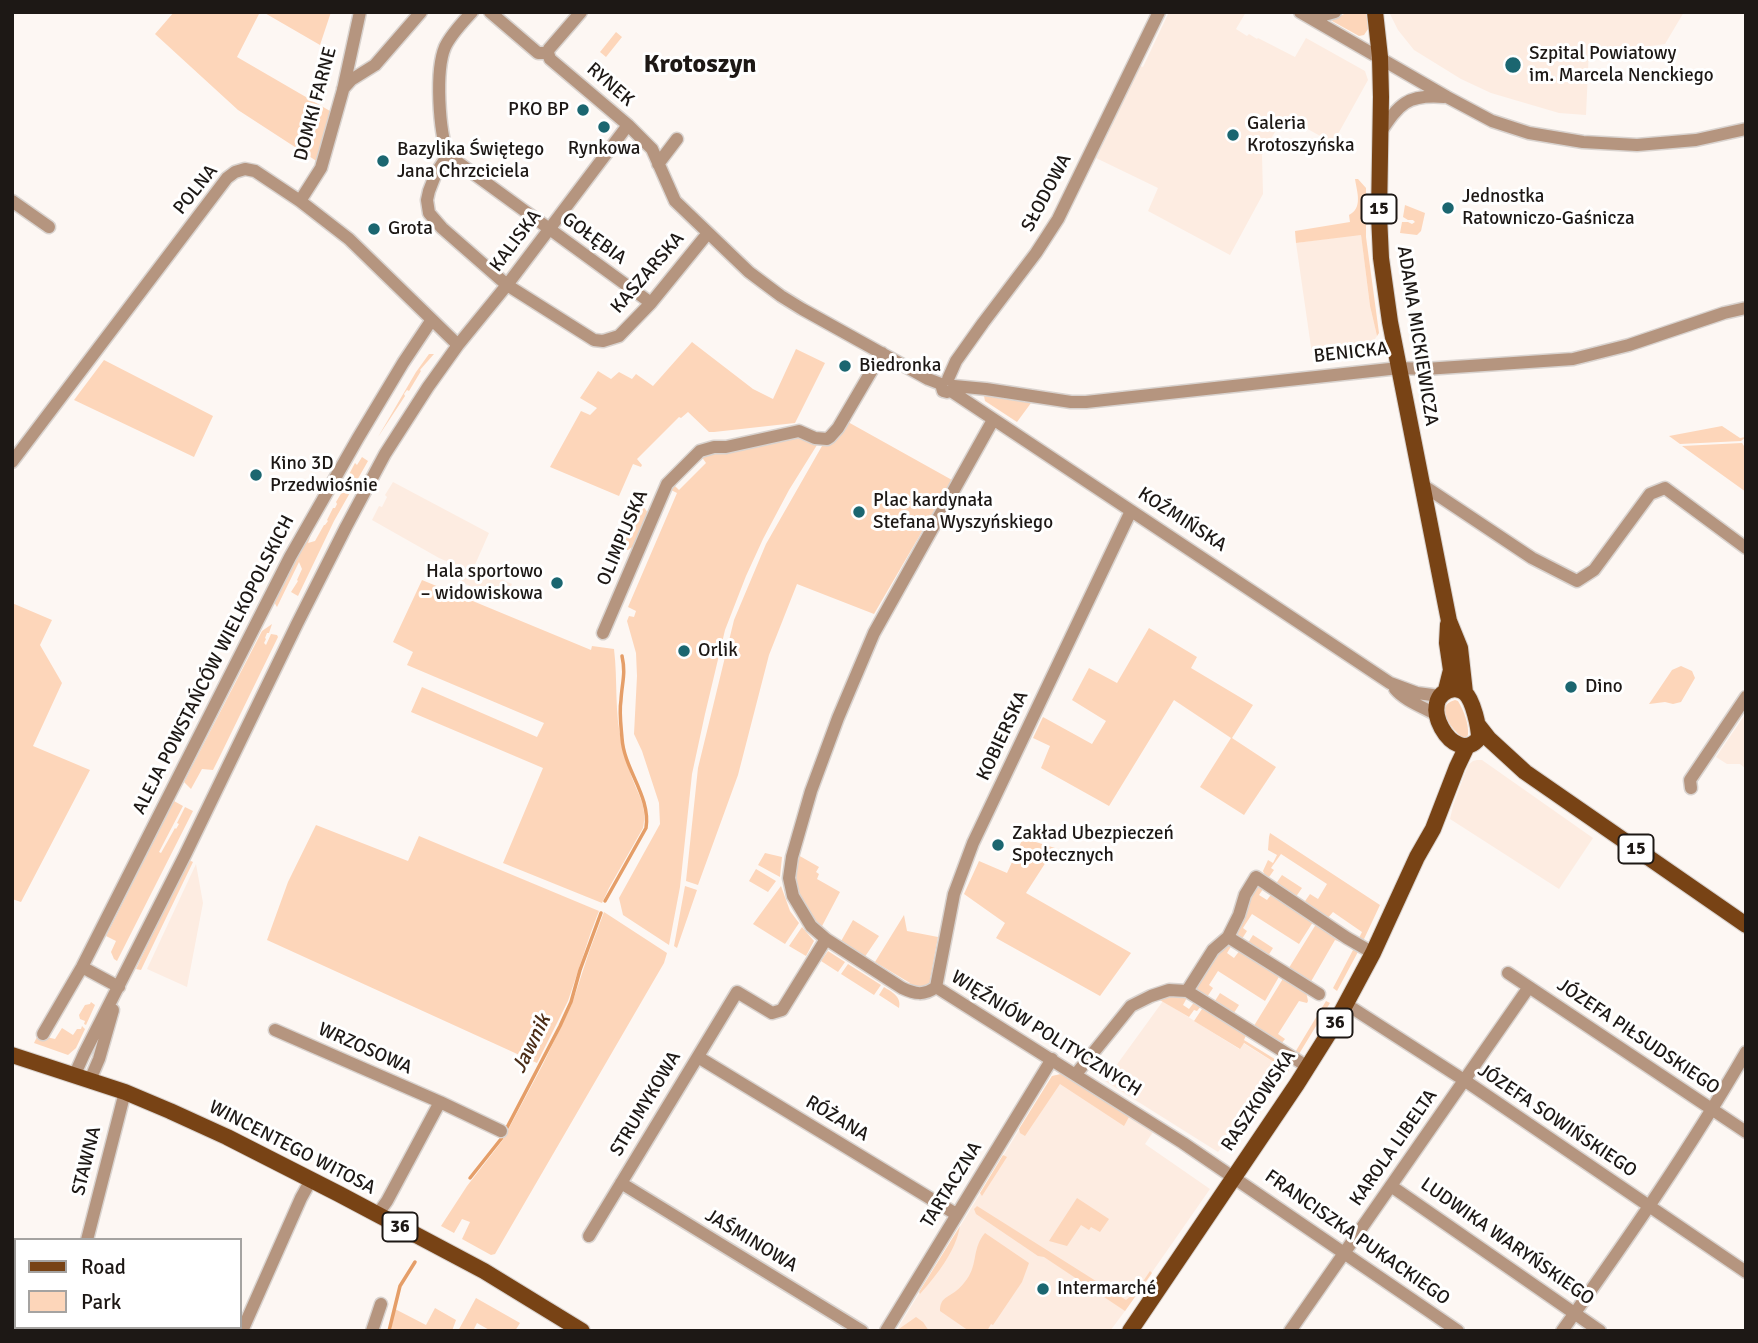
<!DOCTYPE html>
<meta charset="utf-8">
<style>
body{margin:0}
#map{position:relative;width:1758px;height:1343px;overflow:hidden;background:#fdf7f3;font-family:Signika,sans-serif}
canvas{display:block}
.frame{position:absolute;inset:0;border:14px solid #1d1815;pointer-events:none}
.legend{position:absolute;left:14px;top:1238px;width:228px;height:91px;box-sizing:border-box;background:#fff;border:2px solid #a5a3a1;margin:0;padding:9px 12px;list-style:none;font-size:21px;color:#1d1815}
.legend li{display:flex;align-items:center;gap:14px;height:35px}
.legend b{width:35px;border:2px solid #a5a3a1}
</style>
<div id="map">
<canvas width="1758" height="1343"></canvas>
<div class="frame"></div>
<ul class="legend">
<li><b style="height:9px;background:#784315"></b>Road</li>
<li><b style="height:19px;background:#fdd6ba"></b>Park</li>
</ul>
</div>
<script>
const context = document.querySelector('canvas').getContext('2d');
context.lineJoin = 'round';
function paint(path, color) { context.fillStyle = color; context.fill(path, 'evenodd'); }
function trace(path, color, width, dash) { context.strokeStyle = color; context.lineWidth = width; context.lineCap = dash ? 'butt' : 'round'; context.setLineDash(dash || []); context.stroke(path); }
function label(font, color, halo, rows, align = 'center') {
  context.font = font + ' Signika,sans-serif'; context.lineWidth = 6; context.setLineDash([]); context.textBaseline = 'middle'; context.strokeStyle = halo; context.fillStyle = color; for (const [text, x, y, turn = 0] of rows) {
    context.save(); context.translate(x, y); context.rotate((+turn || 0) * Math.PI / 180); context.textAlign = isNaN(turn) ? turn : align; if (halo) context.strokeText(text, 0, 0); context.fillText(text, 0, 0); context.restore();
  }
}
paint(new Path2D(`
 M1169,12H1246L1236,29L1247,36L1249,34L1257,39L1258,38L1295,57L1306,38L1365,71L1368,80L1333,143L1284,116L1262,155L1263,194L1230,255L1148,211L1158,188L1096,158L1140,66L1143,67Z
 M1389,12H1684L1665,44L1651,46L1589,49L1586,115L1559,113L1491,93L1461,79L1414,50L1398,30Z
 M1361,234L1370,306L1377,336L1363,357L1321,362L1312,354L1296,243Z
 M393,482L489,533L474,567L512,584L503,601L461,582L467,570L439,558L372,520L379,506L382,507L387,497L385,495Z
 M1746,713V769L1740,764H1727L1716,757Z
 M1477,760H1482L1593,838L1559,889L1450,819L1453,806L1468,765L1473,761Z
 M196,864L203,903L187,987L147,969Z
 M1163,1001L1239,1049L1243,1043L1288,1071L1245,1134L1235,1128L1232,1134L1241,1140L1236,1146L1227,1140L1218,1152L1105,1081Z
 M1061,1074L1153,1132L1145,1144L1210,1189L1125,1311L1110,1331H896L1052,1076Z`), '#fdece1');
paint(new Path2D(`
 M174,12H260L237,57L330,111L318,162L238,110L155,34Z
 M263,12H331L320,45Z
 M1349,12H1366L1368,29L1364,35L1359,36L1332,21V19Z
 M616,32L622,37L606,57L600,52Z
 M1355,179H1358L1366,188V237L1379,333L1377,336L1370,306L1361,235L1296,243L1295,231L1350,222L1349,215C1363,208 1357,192 1355,179Z
 M1405,205L1425,213L1421,231L1417,235L1400,233L1402,222H1408L1412,224L1415,222L1413,220H1408L1403,217Z
 M692,342L753,389L773,399L796,349L825,363L795,423L714,432H709L688,412L681,418L679,417L637,459L642,465L641,467L633,464L619,496L550,467L581,411L590,415L597,408L580,398L598,371L611,379L619,372L632,379L636,374L653,386Z
 M429,354H434L420,370L421,371L409,391L407,390L404,394L405,396L378,437L416,372Z
 M104,360L213,416L194,457L74,400Z
 M984,396H985L1031,403L1017,422L985,401Z
 M848,422L952,480L874,614L797,584L769,655L738,775L698,885L686,881L698,768L734,620L766,544L822,446L834,441Z
 M1722,426L1740,438L1746,437L1741,441L1680,444L1669,436Z
 M794,437L808,439L817,445L789,490L763,539L746,576L725,630L705,714L692,774L680,887L669,945L623,915L619,898L660,824L659,803L642,751L634,734L637,676L636,653L627,621L629,616L634,617L636,611L628,607L677,493L669,489L673,484L679,490L706,463L701,456L714,452L720,453Z
 M1742,443L1746,449V492L1682,446Z
 M362,457L368,461L334,521L298,596L291,592L298,581L297,580L302,569L299,562L277,607L274,602L276,596L337,484L339,485L312,532L308,543L315,541L324,525H325L328,521L327,520L333,508H335L337,504L336,502L345,487L343,486L355,463L357,465Z
 M638,504L643,506L648,513L634,546L628,550H620Z
 M422,580L591,650L592,646L614,649C618,681 614,713 622,743C624,754 628,765 631,775C638,795 648,806 643,828L609,888L602,903L503,863L543,768L411,712L422,687L537,737L544,723L407,665L413,652L393,642Z
 M12,603L52,620L40,645L62,683L33,746L90,770L21,902L12,899Z
 M272,624L269,633H267L265,638L266,639L264,643L266,645L271,634L277,635L278,637L220,756L213,770L202,769L191,789L184,782L262,631Z
 M1149,628L1197,657L1191,668L1253,705L1232,738L1276,767L1244,815L1200,787L1231,738L1174,700L1109,806L1041,768L1050,746L1033,738L1043,717L1092,744L1106,721L1072,700L1089,668L1117,683Z
 M1681,666L1692,671L1695,678L1681,702L1673,704L1665,702L1649,704L1672,670Z
 M1455,700L1458,701C1464,711 1469,724 1468,735L1464,739C1454,731 1431,707 1455,700Z
 M174,801L183,806L159,852L161,853L175,828L176,829L179,824L177,823L185,807L193,811L117,961L114,959L111,952L116,941L106,936Z
 M316,825L408,861L419,836L599,911L591,932L568,1001L537,1063L267,940L288,882Z
 M1270,833L1380,905L1364,939L1358,940L1362,932L1333,912L1327,919L1303,904L1310,894L1318,899L1327,884L1281,854L1271,868L1274,870L1267,880L1263,871L1268,860L1273,863L1277,855L1268,850L1269,837Z
 M1023,838L1055,848L1026,893L1131,953L1100,996L996,938L1005,923L964,894L979,861L1007,873Z
 M765,853L782,857L780,877L758,865Z
 M798,855L819,867L816,872L819,874L817,879L840,892L821,928C808,915 795,897 795,878C795,870 797,862 798,855Z
 M191,861L193,862L141,970L136,969L187,862Z
 M756,869L776,881L768,892L749,881Z
 M1282,875L1302,888L1295,898L1275,885Z
 M1260,885L1265,886L1259,895L1267,900L1273,892L1315,919L1299,944L1252,914L1243,928L1247,931L1240,942L1237,939L1234,931L1254,887Z
 M685,886L697,890L677,948L674,946Z
 M781,886L790,911L799,923L785,944L753,924Z
 M604,912L667,953L664,963L495,1254L491,1255L462,1239L470,1222L462,1219L454,1233L441,1226L467,1186L502,1141L542,1066L572,1004L589,952Z
 M904,915L907,931L938,937L930,980L932,981C927,991 917,988 908,987L910,983L875,962Z
 M853,920L879,936L864,958L840,943Z
 M1318,921L1340,941V942L1335,940L1309,985L1287,971Z
 M802,927L814,941L806,956L789,946Z
 M1253,935L1273,948L1266,959L1246,946Z
 M1226,944L1232,945L1227,953L1234,958L1240,950L1280,975L1265,1001L1218,971L1209,985L1213,988L1205,1000L1197,992L1196,987L1215,953Z
 M1358,949L1359,950L1337,991L1333,988L1353,950Z
 M828,951L845,962L838,972L821,961Z
 M848,964L881,985L874,995L841,974Z
 M1284,977L1306,991L1308,1001L1307,1003L1299,1001L1278,1034L1285,1039L1281,1044L1252,1029Z
 M884,987C892,992 902,997 899,1008L879,995Z
 M1220,993L1239,1005L1232,1016L1213,1004Z
 M1166,995L1188,996L1183,1005L1189,1009L1195,1001L1202,1005L1197,1011L1194,1010L1189,1017L1158,999Z
 M1326,1001L1330,1003L1299,1054H1294Z
 M91,1002L95,1005L86,1025L84,1024L85,1021L80,1019L79,1015L85,1005L90,1004Z
 M1204,1006L1247,1033L1244,1040L1286,1066L1290,1061L1293,1064L1288,1071L1244,1043L1240,1049L1194,1021Z
 M82,1026L85,1029L76,1048L68,1055L34,1043L38,1035L55,1039L62,1028L73,1035L77,1029H81Z
 M1061,1074L1129,1117L1124,1126L1060,1084L1025,1136L1020,1133L1019,1129L1052,1076Z
 M1003,1155L1007,1157L982,1196L980,1193Z
 M1077,1198L1109,1219L1100,1232L1091,1227L1089,1230L1081,1225L1067,1246L1049,1241Z
 M977,1206L1126,1300L1136,1292L1150,1271L1152,1273L1125,1311L1044,1257L1038,1256L976,1214L974,1209Z
 M960,1226C956,1251 936,1276 920,1294L919,1292Z
 M985,1233L1029,1263L1022,1282L993,1325L991,1324L987,1331H969L940,1311C940,1298 947,1298 956,1291C960,1288 964,1283 967,1279C978,1264 972,1248 985,1233Z
 M476,1298L520,1323L515,1331H491L477,1323L473,1331H458Z
 M435,1308L456,1320L452,1331H391L395,1309L426,1325Z
 M916,1317L923,1322L929,1331H896Z`), '#fdd6ba');
trace(new Path2D(`
 M605,901L646,828C651,796 624,770 622,738C621,726 619,712 621,700C622,682 626,674 622,656
 M470,1178L501,1139L560,1026L571,1002L580,970L601,913
 M389,1331L400,1286L415,1262`), '#e59e68', 3.5);
const minor = new Path2D(`
 M490,12L538,53H548
 M581,12L549,49L548,53L550,59L628,125L652,149L675,201L749,272L781,296L802,309L928,379L941,384
 M1300,12L1447,97L1492,121L1529,133L1583,142L1637,145L1696,140L1746,129
 M1309,17H1317L1335,12
 M343,89L351,80L375,65L421,12
 M1380,133C1399,104 1407,94 1444,97
 M448,155L436,173L429,191L427,200L429,213L442,228L507,285L594,340L603,341L619,336L651,303L708,233
 M448,155L651,303
 M448,155C439,131 435,71 445,47C451,34 462,23 472,12
 M658,164L677,139
 M12,201L49,227
 M300,201L321,168L343,90L360,12
 M948,379L956,361L983,323L1036,253L1058,219L1159,12
 M941,384L943,391L947,392L951,391L1390,683L1417,693L1440,696
 M954,386L986,389L1071,402H1086L1399,368L1425,369L1573,359L1629,345L1724,313L1746,308
 M12,462L227,178L235,172L245,169L255,171L300,201L349,239L458,345
 M1421,484L1532,558L1577,581L1594,570L1650,494L1665,488L1746,548
 M603,633L667,484L700,451L714,447H726L799,431L815,438L827,439L830,437L838,428L882,353
 M1395,689C1405,701 1423,707 1437,715
 M1691,788L1690,780L1746,697
 M1228,937L1319,994
 M82,967L119,987
 M1508,973L1746,1132
 M936,987C924,996 915,994 902,988L826,939L811,926L793,896L789,878L792,857L811,791L838,718L874,633L993,420
 M936,987L1183,1143L1458,1331
 M936,987L954,894L973,843L1131,511
 M1187,991L1308,1067
 M1346,1004L1464,1080L1746,1272
 M275,1030L440,1102L501,1131
 M43,1034L82,967L290,557L358,438L403,363L431,321
 M698,1057L956,1214
 M75,1074L84,1054L185,855L297,624L346,527L385,454L428,387L458,345L507,285L628,125
 M1076,1074L1131,1006L1151,996L1169,990L1187,991L1213,950L1228,937L1239,915L1245,895L1256,877L1347,938L1373,953
 M90,1080L99,1059L113,1010
 M621,1183L862,1331
 M1391,1186L1600,1331
 M377,1215L387,1201L440,1102
 M589,1236L737,992L772,1013L782,1010L826,939
 M87,1240L125,1092
 M64,1331L65,1327
 M242,1331L301,1198L311,1180
 M372,1331L381,1304
 M886,1331L1052,1059
 M1290,1331L1529,987
 M1562,1331C1627,1240 1690,1149 1746,1052`);
const major = new Path2D(`
 M1375,12L1380,57L1381,97L1379,215L1381,258L1390,322L1449,621L1460,648L1465,693
 M1454,689C1459,690 1460,689 1465,693C1473,700 1479,727 1479,738C1455,770 1412,696 1454,689Z
 M1446,690L1451,670L1447,643L1448,624
 M1478,725L1489,739L1525,772L1746,925
 M12,1055L125,1092L170,1111L227,1137L339,1194L484,1271L582,1331
 M1130,1331L1297,1084L1336,1022L1373,953L1417,857L1433,829L1457,767L1467,746`);
trace(minor, '#d9d3cf', 15);
trace(major, '#d9d3cf', 18);
trace(minor, '#b5957f', 12);
trace(major, '#784315', 16);
for (const [x, y, r, color] of [
 [1513,65,9,"#1b6670"],
 [583,110,7,"#1b6670"],
 [604,127,7,"#1b6670"],
 [1233,135,7,"#1b6670"],
 [383,161,7,"#1b6670"],
 [1448,208,7,"#1b6670"],
 [374,229,7,"#1b6670"],
 [845,366,7,"#1b6670"],
 [256,475,7,"#1b6670"],
 [859,512,7,"#1b6670"],
 [557,583,7,"#1b6670"],
 [684,651,7,"#1b6670"],
 [1571,687,7,"#1b6670"],
 [998,845,7,"#1b6670"],
 [1043,1289,7,"#1b6670"]
]) { const dot = new Path2D(); dot.arc(x, y, r, 0, 2 * Math.PI); context.fillStyle = color; context.fill(dot); trace(dot, '#fff', 2.5); }
for (const [x, y, w] of [
 [1379,209,35],
 [1636,849,35],
 [1335,1023,35],
 [400,1227,35]
]) { const box = new Path2D(); box.roundRect(x - w / 2, y - 14.5, w, 29, 5); context.fillStyle = '#fff'; context.fill(box); trace(box, '#1d1815', 2); }
label('bold 18px', '#1d1815', null, [
 ["15",1379,209],
 ["15",1636,849],
 ["36",1335,1023],
 ["36",400,1227]
]);
label('19px', '#1d1815', '#fff', [
 ["Szpital Powiatowy",1529,54],
 ["im. Marcela Nenckiego",1529,76],
 ["PKO BP",569,110,"right"],
 ["Galeria",1247,124],
 ["Krotoszyńska",1247,146],
 ["Rynkowa",604,149,"center"],
 ["Bazylika Świętego",397,150],
 ["Jana Chrzciciela",397,172],
 ["Jednostka",1462,197],
 ["Ratowniczo-Gaśnicza",1462,219],
 ["Grota",388,229],
 ["Biedronka",859,366],
 ["Kino 3D",270,464],
 ["Przedwiośnie",270,486],
 ["Plac kardynała",873,501],
 ["Stefana Wyszyńskiego",873,523],
 ["Hala sportowo",543,572,"right"],
 ["– widowiskowa",543,594,"right"],
 ["Orlik",698,651],
 ["Dino",1585,687],
 ["Zakład Ubezpieczeń",1012,834],
 ["Społecznych",1012,856],
 ["Intermarché",1057,1289]
], 'left');
label('19px', '#1d1815', '#fff', [
 ["RYNEK",610,85,41],
 ["DOMKI FARNE",316,104,-75],
 ["POLNA",196,190,-51],
 ["SŁODOWA",1047,193,-62],
 ["GOŁĘBIA",594,239,36],
 ["KALISKA",516,241,-53],
 ["KASZARSKA",648,273,-49],
 ["ADAMA MICKIEWICZA",1417,336,81],
 ["BENICKA",1351,353,-6],
 ["KOŹMIŃSKA",1182,520,33],
 ["OLIMPIJSKA",623,538,-67],
 ["ALEJA POWSTAŃCÓW WIELKOPOLSKICH",214,665,-63],
 ["KOBIERSKA",1003,736,-65],
 ["WIĘŹNIÓW POLITYCZNYCH",1046,1034,32],
 ["JÓZEFA PIŁSUDSKIEGO",1638,1037,34],
 ["WRZOSOWA",365,1049,24],
 ["RASZKOWSKA",1259,1101,-56],
 ["STRUMYKOWA",646,1104,-59],
 ["RÓŻANA",837,1119,31],
 ["JÓZEFA SOWIŃSKIEGO",1557,1121,34],
 ["WINCENTEGO WITOSA",292,1148,27],
 ["KAROLA LIBELTA",1394,1148,-55],
 ["STAWNA",87,1161,-76],
 ["TARTACZNA",952,1185,-58],
 ["FRANCISZKA PUKACKIEGO",1357,1238,35],
 ["JAŚMINOWA",751,1241,31],
 ["LUDWIKA WARYŃSKIEGO",1507,1242,35]
]);
label('italic 21px', '#4b2d17', '#fff', [
 ["Jawnik",532,1044,-64]
]);
label('bold 26px', '#1d1815', '#fff', [
 ["Krotoszyn",700,65]
]);
</script>
